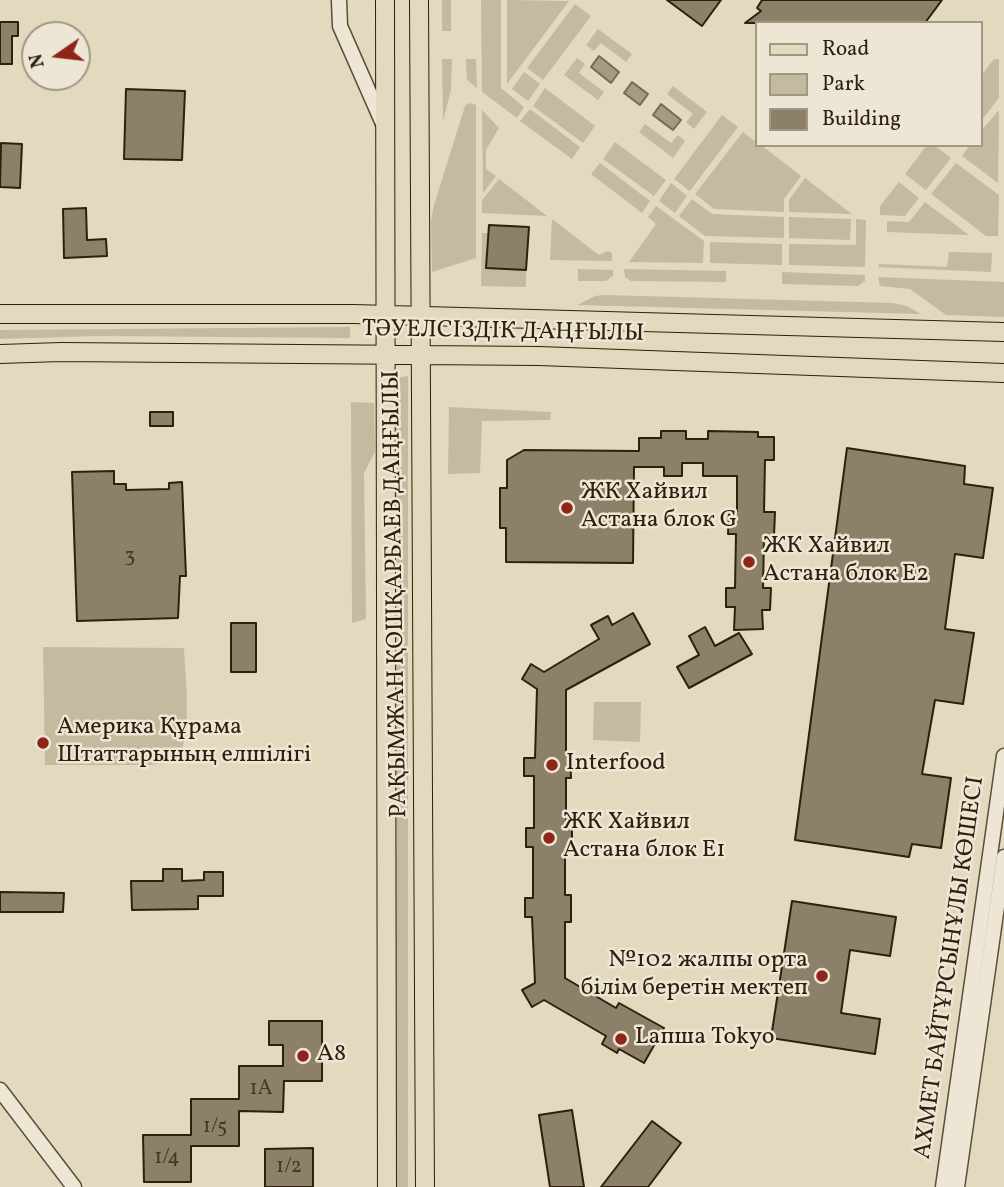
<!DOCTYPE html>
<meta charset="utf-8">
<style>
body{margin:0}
#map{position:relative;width:1004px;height:1187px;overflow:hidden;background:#e3d9be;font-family:Vollkorn,serif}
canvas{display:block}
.legend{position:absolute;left:755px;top:21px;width:228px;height:126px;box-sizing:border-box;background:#ede6d5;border:2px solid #a19785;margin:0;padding:9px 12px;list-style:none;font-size:21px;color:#2e200d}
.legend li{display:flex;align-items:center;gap:14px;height:35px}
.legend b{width:35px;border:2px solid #a19785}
.north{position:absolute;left:21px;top:21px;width:70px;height:70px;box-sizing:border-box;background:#ede6d5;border:2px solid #a19785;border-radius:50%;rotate:256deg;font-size:19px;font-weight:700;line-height:28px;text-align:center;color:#2e200d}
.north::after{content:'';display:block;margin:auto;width:24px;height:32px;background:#8f2418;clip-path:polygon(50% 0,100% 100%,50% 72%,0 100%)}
</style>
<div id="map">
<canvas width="1004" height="1187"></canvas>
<ul class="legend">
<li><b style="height:9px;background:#e3d9be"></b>Road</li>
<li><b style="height:19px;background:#c4baa0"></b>Park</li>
<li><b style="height:19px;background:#8c8069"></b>Building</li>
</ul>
<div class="north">N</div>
</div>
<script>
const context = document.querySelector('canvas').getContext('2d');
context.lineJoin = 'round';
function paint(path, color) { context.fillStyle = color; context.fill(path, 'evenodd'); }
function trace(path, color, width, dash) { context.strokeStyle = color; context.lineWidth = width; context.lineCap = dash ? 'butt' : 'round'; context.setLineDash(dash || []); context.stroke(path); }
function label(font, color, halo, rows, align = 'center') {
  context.font = font + ' Vollkorn,serif'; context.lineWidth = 5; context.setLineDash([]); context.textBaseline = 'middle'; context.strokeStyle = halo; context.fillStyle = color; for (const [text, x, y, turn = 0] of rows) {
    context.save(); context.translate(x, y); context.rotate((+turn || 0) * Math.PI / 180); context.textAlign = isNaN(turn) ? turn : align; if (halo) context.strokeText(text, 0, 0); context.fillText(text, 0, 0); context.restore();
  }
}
paint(new Path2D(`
 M442,0H451V31H442Z
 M481,0H501V88L524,107L517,118L482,92Z
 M507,0L569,1L507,84Z
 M575,4L591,16L543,80L527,68Z
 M598,29L632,54L626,62L601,43L594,51L586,45Z
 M577,58L585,64L579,73L604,92L598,100L564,75Z
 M442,59H452L451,90L443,121Z
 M466,59H476L477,88L467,80Z
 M994,59H999V98L981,121V76Z
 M524,72L540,84L528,101L512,89Z
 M673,86L707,112L694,129L686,122L693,114L667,94Z
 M545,88L595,126L583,143L533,106Z
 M469,103L476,105V258L432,272L431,221L434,205L465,106Z
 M530,109L580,147L572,159L520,121Z
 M482,110L499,128L486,150V169L496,176L483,193Z
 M999,110L998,183L962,156L970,145H981V131Z
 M722,115L738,127L690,191L674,179Z
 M645,124L671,143L678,135L685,141L673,158L639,132Z
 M743,132L757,143V145H761L801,176L784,199V212L714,209L695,194Z
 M615,142L666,180L654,196L603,159Z
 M927,145H934L951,158L926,190L905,174Z
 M600,163L650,201L642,213L591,174Z
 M956,163L999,195L998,236H986L931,194Z
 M805,178L852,214L789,212V200Z
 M499,179L547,216L482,213V200Z
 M899,182L919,198L905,216L880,215V206Z
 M671,183L687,196L675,213L659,201Z
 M692,199L712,214L784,217V238L705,236L679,216Z
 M925,202L969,235L887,232V221L909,222Z
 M656,206L704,241L703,263L629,262L656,224L648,217Z
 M789,217L851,219L850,240L789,238Z
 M552,219L599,255L608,251L612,253V261L550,260Z
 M856,219L866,220L865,267L789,265V244L856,245Z
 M482,233H488L486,267L526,270V287L481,286Z
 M710,242L782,244V265L710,263Z
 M949,252L992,253L991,272L878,267L879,264L947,267Z
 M578,269L613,270V276L606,281H578Z
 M624,269L726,271V282L631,281L625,277Z
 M782,272L865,275V281L858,286L782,284Z
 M878,277L1004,282V317L946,315L910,289L880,286Z
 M605,295L893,303L907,306L921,314L577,305L595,296Z
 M350,327V338L100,336L0,339V330Z
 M408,376V1187H395V404L397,378Z
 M351,402L374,403L375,452L364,473L366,619L352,623Z
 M449,407L551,412L550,420L482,421L480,473L448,474Z
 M43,647L184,648C185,672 192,734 180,753C173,763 161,764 150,765H45Z
 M594,702H641L640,742L593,740Z`), '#c4baa0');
const water = new Path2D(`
 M599,56L619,72L611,83L591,67Z
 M632,82L648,94L640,105L624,93Z
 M661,104L681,120L673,130L653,115Z`);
paint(water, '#a59a82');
trace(water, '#756953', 2);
const building = new Path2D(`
 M667,0H721L702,26Z
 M762,0H942L925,23H745L761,11L757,8Z
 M0,22H18V36H12V64H0Z
 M126,89L185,91L182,160L124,159Z
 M1,143L22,144L20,188L0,187Z
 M86,208L87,240L106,239L107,256L64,258L63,209Z
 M489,225L529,227L526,270L486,268Z
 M150,412H173V426H150Z
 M661,431H686V439H708V431L758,432V437H774V460H765L764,512H775L774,536H764L763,588H771L770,610H762L763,629L734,630L735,607H726V588H735L736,534H728L729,511H737V476H703V463H682V476H664V467H634L633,563L506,562V528H500V488H507V460L524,450L639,451V438H661Z
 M847,448L965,466L964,484L993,488L983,558L955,554L945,629L974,633L963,704L935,700L922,774L951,778L941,848L912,844L909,857L795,840Z
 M114,471V484H126V490L169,489V483L182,482L186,576H180L178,618L77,621L72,472Z
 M633,613L650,644L566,690V752H570L571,778H566V827H572V850H565V895H571V922H565V978L616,1008L619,1003L664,1028L644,1063L619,1049L617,1053L602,1044L606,1036L544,1000L532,1007L522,990L535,983L532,917H525V898H533V847H526V828H534V776H524V758H535L537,689L522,679L531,664L544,672L599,639L591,625L608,616L612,625Z
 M231,623H256V672H231Z
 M705,627L715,646L739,633L752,654L689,688L677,667L699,655L689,636Z
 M163,869H182V881L204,880V872H223V896H198V909L132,910L131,881H163Z
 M0,892L64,893L63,912H0Z
 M792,901L896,917L890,956L850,950L841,1013L880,1019L875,1054L771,1038Z
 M269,1021H322V1081H284L283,1112L239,1111V1146H191V1182H144L143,1135H191V1099H239V1066H283V1045H269Z
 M572,1110L584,1187H550L539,1115Z
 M652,1121L681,1143L648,1187H601Z
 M313,1148V1187H265V1149Z`);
paint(building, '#8c8069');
trace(building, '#2e200d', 2);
const minor = new Path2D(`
 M339,0L340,26L384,126
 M0,1090L74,1187
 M943,1187L1004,756
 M957,1187L1004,857`);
const major = new Path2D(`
 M385,0L387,1187
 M419,0L425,1187
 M0,314H353L1004,332
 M0,354L61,352L539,356L1004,373`);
trace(minor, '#5b4e39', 17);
trace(major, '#2e200d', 20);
trace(minor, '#ede6d5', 14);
trace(major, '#e3d9be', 18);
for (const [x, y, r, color] of [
 [567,508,7,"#8f2418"],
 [749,562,7,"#8f2418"],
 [43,743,7,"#8f2418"],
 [552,765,7,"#8f2418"],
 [549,838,7,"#8f2418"],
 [822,976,7,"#8f2418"],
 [621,1039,7,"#8f2418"],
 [303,1056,7,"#8f2418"]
]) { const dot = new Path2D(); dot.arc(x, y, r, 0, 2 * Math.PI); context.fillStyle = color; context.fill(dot); trace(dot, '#ede6d5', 2.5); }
label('21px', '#463824', null, [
 ["3",130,557],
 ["1А",261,1090],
 ["1/5",215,1128],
 ["1/4",167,1159],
 ["1/2",289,1168]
]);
label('24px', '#2e200d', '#ede6d5', [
 ["ТӘУЕЛСІЗДІК ДАҢҒЫЛЫ",503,333,1],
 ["РАҚЫМЖАН ҚОШҚАРБАЕВ ДАҢҒЫЛЫ",397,594,-91],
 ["АХМЕТ БАЙТҰРСЫНҰЛЫ КӨШЕСІ",951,968,-82]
]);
label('24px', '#2e200d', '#ede6d5', [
 ["ЖК Хайвил",581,494],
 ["Астана блок G",581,522],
 ["ЖК Хайвил",763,548],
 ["Астана блок E2",763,576],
 ["Америка Құрама",57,729],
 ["Штаттарының елшілігі",57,757],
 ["Interfood",566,765],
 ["ЖК Хайвил",563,824],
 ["Астана блок E1",563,852],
 ["№102 жалпы орта",808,962,"right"],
 ["білім беретін мектеп",808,990,"right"],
 ["Lапша Tokyo",635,1039],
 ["А8",317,1056]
], 'left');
</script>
